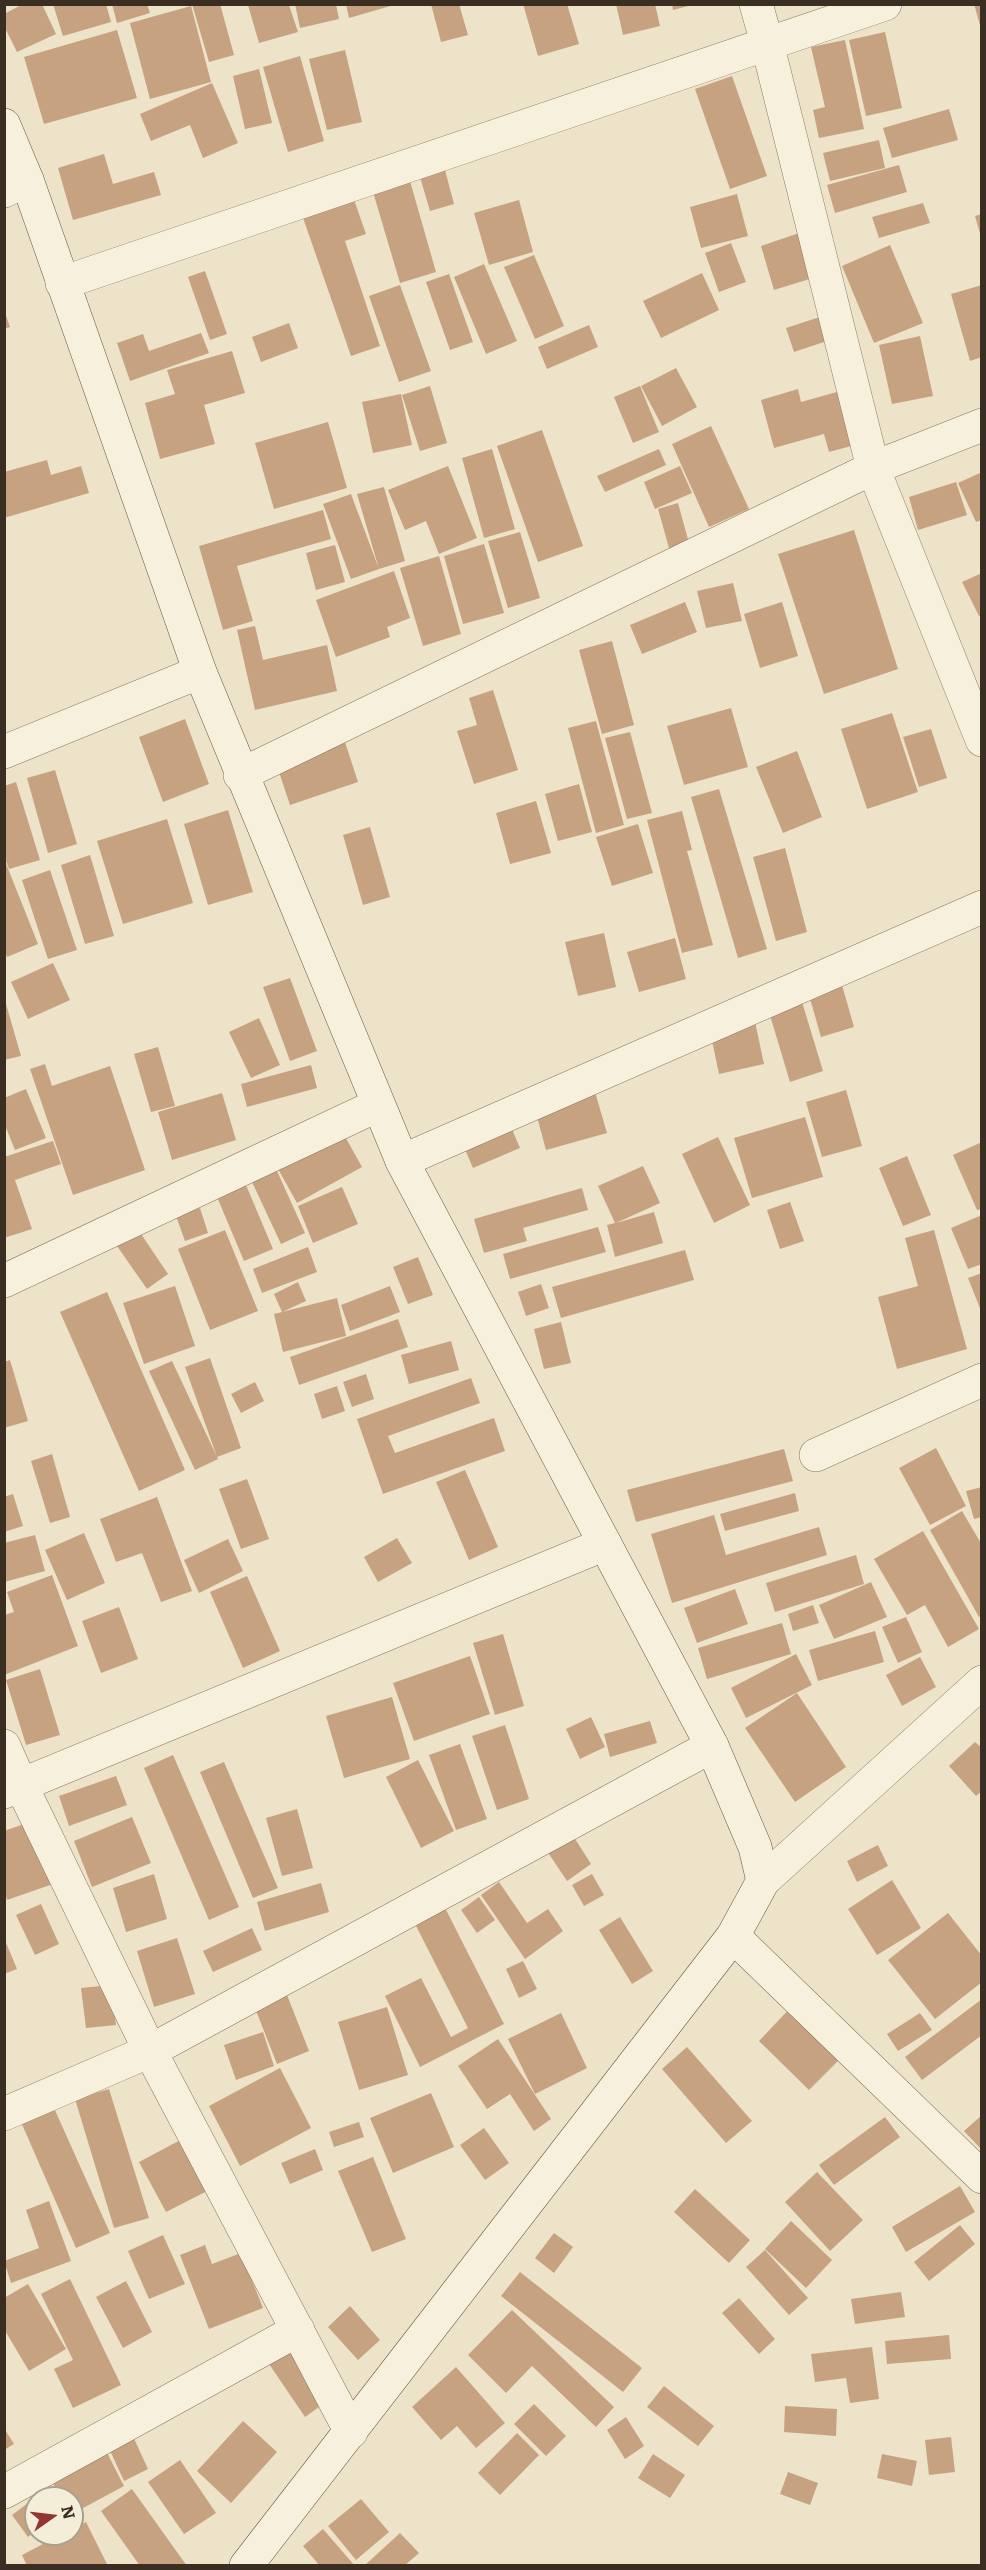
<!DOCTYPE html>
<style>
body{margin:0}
#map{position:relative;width:986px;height:2570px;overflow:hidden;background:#ece3c9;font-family:Literata,serif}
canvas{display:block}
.frame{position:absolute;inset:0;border:6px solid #392e21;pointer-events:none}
.north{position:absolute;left:24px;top:2486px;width:60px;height:60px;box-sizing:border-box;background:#f4edd8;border:2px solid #a9a18f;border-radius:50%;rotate:76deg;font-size:16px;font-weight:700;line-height:24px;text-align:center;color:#392e21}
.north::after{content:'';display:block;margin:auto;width:21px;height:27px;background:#923632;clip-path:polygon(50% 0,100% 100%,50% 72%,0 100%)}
</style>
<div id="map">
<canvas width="986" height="2570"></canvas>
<div class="frame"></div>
<div class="north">N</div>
</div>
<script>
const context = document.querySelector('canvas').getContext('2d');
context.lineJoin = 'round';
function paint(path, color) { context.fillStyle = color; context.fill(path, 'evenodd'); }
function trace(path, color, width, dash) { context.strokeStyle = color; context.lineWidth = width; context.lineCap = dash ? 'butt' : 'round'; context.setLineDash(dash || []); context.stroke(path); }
paint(new Path2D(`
 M23,4H42L56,34L17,52L4,26V14Z
 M53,4H106L111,22L63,36Z
 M112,4H147L150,13L117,23Z
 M192,4H220L234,55L209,62Z
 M295,4H336L339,19L300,28Z
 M346,4H394V5L349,18Z
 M431,4H459L468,35L441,42Z
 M523,4H567L579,44L538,56Z
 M616,4H655L660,26L623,35Z
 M672,4H692V5L673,10Z
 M974,4H982V29H981Z
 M248,5H289L298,32L259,43Z
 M191,6L211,82L150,99L130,23Z
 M117,30L137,98L44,124L24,57Z
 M885,32L902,108L866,116L849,40Z
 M845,40L864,129L819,138L813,110L825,107L811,47Z
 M345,50L362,122L327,130L309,59Z
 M300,56L324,141L288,152L263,67Z
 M259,69L272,123L245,129L233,76Z
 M732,76L767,176L730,189L695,89Z
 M212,83L238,143L203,158L190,125L151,141L140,114Z
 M949,109L958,140L892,158L883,128Z
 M879,140L885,168L830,181L823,153Z
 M104,154L113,184L154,172L161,195L73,220L58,168Z
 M899,165L907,192L835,213L827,185Z
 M445,170L454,204L430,211L420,177Z
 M410,181L436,272L400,283L373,192Z
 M352,194L366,234L345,241L380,346L351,356L301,212Z
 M737,194L748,236L701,248L690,207Z
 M519,200L533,252L489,265L474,213Z
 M923,203L930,223L879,238L872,217Z
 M982,214V236L981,237L975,216Z
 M802,232L816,277L774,290L761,246Z
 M731,243L746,282L719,292L705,253Z
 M890,245L923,323L874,343L842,266Z
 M534,255L564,326L535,339L504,267Z
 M484,264L517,341L486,354L454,277Z
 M205,271L227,334L210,340L188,277Z
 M702,273L719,310L661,338L643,301Z
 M449,274L473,342L450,350L426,282Z
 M400,285L431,371L399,382L369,296Z
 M982,285V357L970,361L951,294Z
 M4,310L10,327L4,329Z
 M826,315L833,339L794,352L786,328Z
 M289,323L298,348L261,362L252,337Z
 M589,325L598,347L547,369L538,347Z
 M201,333L209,353L130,381L117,343L143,334L149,351Z
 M920,336L933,396L892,404L879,345Z
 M232,351L245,393L204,405L215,444L160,459L145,403L175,394L167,370Z
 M676,368L697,407L662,426L641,386Z
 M430,386L447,443L420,451L402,395Z
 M640,386L659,432L633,443L614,397Z
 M851,388L866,442L829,452L824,434L774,448L761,400L798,389L801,402Z
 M401,394L412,445L373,453L362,402Z
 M328,422L347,488L274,509L255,443Z
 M711,426L749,509L709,527L672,444Z
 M542,430L583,546L538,562L497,446Z
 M492,449L515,529L484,538L462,458Z
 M659,449L666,465L605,492L597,476Z
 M47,460L51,475L81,466L89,493L4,518V472Z
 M448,466L477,538L439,554L426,521L405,530L388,490Z
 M680,466L692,493L655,509L644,482Z
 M982,472V520L976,522L958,483Z
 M956,482L967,515L918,530L909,497Z
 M384,487L405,561L379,569L357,494Z
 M351,494L379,569L351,579L323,504Z
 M678,503L689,543L669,548L658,509Z
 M323,510L331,539L237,566L253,621L223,630L199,546Z
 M854,530L898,669L824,694L778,554Z
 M520,532L540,598L508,608L488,541Z
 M484,544L504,613L463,624L444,556Z
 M335,545L345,582L316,590L306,553Z
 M439,556L461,634L423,646L400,568Z
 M394,571L410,618L387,627L390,637L336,657L316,600Z
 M982,573V615L979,616L962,582Z
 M733,583L742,621L706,628L697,591Z
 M685,602L697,632L642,654L630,625Z
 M782,602L798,656L760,668L744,614Z
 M255,626L263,660L327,645L337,691L255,710L237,630Z
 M612,641L634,725L602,734L579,650Z
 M493,690L518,770L474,784L457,731L477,725L469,698Z
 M731,708L748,767L684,785L667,726Z
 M892,713L918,792L867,809L841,729Z
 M185,719L209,784L163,802L139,737Z
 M596,721L624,825L596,833L568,728Z
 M931,729L947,778L919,787L903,737Z
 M630,732L652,813L627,819L605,738Z
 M344,739L358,782L290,805L276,763Z
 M797,751L822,817L783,833L756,767Z
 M55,770L77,844L48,853L27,778Z
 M16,782L40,860L9,869L4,856V786Z
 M579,784L592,832L558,841L545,794Z
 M719,789L767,949L738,958L691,797Z
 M536,801L551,853L510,864L496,813Z
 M228,810L253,892L208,905L184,824Z
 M682,811L692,850L687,851L713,945L682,953L647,820Z
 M167,819L193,903L123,924L97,841Z
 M638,824L653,873L612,886L596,837Z
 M370,827L390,897L363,905L343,835Z
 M785,848L807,932L776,941L753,857Z
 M90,855L114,936L85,944L61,865Z
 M5,861L38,944L7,957L5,951Z
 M50,870L77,950L48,959L22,880Z
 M604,933L616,987L578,996L565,942Z
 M675,938L686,979L639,992L627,952Z
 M53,963L70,1000L28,1019L11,982Z
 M290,978L317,1051L290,1061L263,987Z
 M840,978L854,1027L821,1037L807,988Z
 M799,992L823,1071L790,1082L766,1002Z
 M4,997L21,1056L4,1060Z
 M754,1017L764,1064L719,1074L709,1026Z
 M259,1018L280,1065L251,1078L229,1032Z
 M158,1047L175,1106L151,1112L134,1054Z
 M45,1064L52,1086L110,1066L145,1170L73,1195L30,1069Z
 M311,1065L317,1088L247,1107L241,1084Z
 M593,1085L607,1133L546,1150L533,1102Z
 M26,1089L46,1138L15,1150L4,1123V1098Z
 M846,1090L862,1146L822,1157L806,1102Z
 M222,1093L236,1140L172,1160L158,1112Z
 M505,1113L520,1148L473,1168L458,1133Z
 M805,1117L823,1177L752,1198L734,1138Z
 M342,1131L362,1167L297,1203L277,1167Z
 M718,1137L750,1205L714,1223L682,1154Z
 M53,1141L61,1164L15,1180L32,1229L4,1238V1157Z
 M982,1142V1209L977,1210L953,1155Z
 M907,1156L931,1215L903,1226L879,1168Z
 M643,1166L660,1203L616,1223L654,1212L663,1243L615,1257L607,1225L615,1223L598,1186Z
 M277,1171L305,1233L281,1244L252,1182Z
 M246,1185L273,1249L244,1261L217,1197Z
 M342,1187L358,1224L313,1243L298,1206Z
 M582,1188L588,1210L523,1228L527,1241L484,1253L474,1219Z
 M790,1202L804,1241L780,1249L767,1210Z
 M200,1208L208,1233L185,1241L176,1216Z
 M982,1215V1264L968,1269L951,1228Z
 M598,1227L606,1252L510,1279L503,1254Z
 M225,1230L258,1311L210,1330L178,1249Z
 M934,1230L967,1349L897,1369L878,1297L918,1286L905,1238Z
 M139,1231L168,1274L147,1289L117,1246Z
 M308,1247L317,1272L262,1293L253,1269Z
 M685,1250L694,1280L561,1318L552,1287Z
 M418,1257L433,1295L408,1304L393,1267Z
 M982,1273V1311H981L968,1278Z
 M298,1282L306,1301L282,1312L274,1294Z
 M541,1284L549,1308L526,1316L518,1292Z
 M175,1286L195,1346L144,1364L123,1303Z
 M390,1286L400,1312L350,1331L341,1305Z
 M107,1292L185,1470L139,1491L60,1312Z
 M337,1298L346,1336L283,1352L274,1314Z
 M398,1319L408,1347L299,1385L290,1357Z
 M561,1322L571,1363L544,1369L534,1329Z
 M451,1341L459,1370L409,1384L401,1355Z
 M210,1358L241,1448L217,1457L185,1367Z
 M10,1360L28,1421L4,1428V1362Z
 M172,1361L218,1459L195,1470L149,1371Z
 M366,1374L374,1399L352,1407L343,1382Z
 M471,1378L480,1403L388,1436L395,1453L494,1418L505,1451L383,1494L357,1419Z
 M255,1382L264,1401L241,1413L231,1394Z
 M337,1386L345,1411L322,1419L314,1394Z
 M936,1448L966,1506L930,1525L899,1468Z
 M784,1449L793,1481L636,1522L627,1490Z
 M52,1454L70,1517L50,1523L31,1461Z
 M465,1470L498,1547L469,1560L436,1482Z
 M247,1479L269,1539L241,1549L219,1489Z
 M982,1487V1517L974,1519L966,1491Z
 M795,1493L799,1511L725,1531L720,1514Z
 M13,1494L23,1526L4,1532V1497Z
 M157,1497L192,1591L161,1602L142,1553L116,1562L100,1519Z
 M962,1511L982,1545V1616L979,1617L930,1530Z
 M714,1515L726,1555L819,1527L827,1555L672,1603L651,1534Z
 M923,1531L979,1629L948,1647L925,1605L907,1615L874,1559Z
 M84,1533L105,1583L67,1600L45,1550Z
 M35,1535L45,1571L4,1582V1543Z
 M397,1538L412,1563L378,1582L364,1557Z
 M228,1539L243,1571L199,1593L184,1560Z
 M856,1555L864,1584L775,1612L766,1583Z
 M52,1575L78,1646L4,1675V1615L14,1612L7,1592Z
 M247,1576L280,1651L243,1668L210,1592Z
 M871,1582L887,1617L834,1639L819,1605Z
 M735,1589L748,1624L697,1643L684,1608Z
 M813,1605L819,1623L793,1631L788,1614Z
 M119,1607L138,1659L101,1673L82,1621Z
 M906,1617L922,1652L898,1663L882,1627Z
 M782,1623L791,1654L707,1679L698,1648Z
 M875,1631L884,1662L818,1681L809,1650Z
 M503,1634L524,1706L495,1715L473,1643Z
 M796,1654L812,1685L746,1718L731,1688Z
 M470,1656L490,1714L414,1741L393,1683Z
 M920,1657L936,1687L902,1706L886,1675Z
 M40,1669L60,1735L26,1745L6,1680Z
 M797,1693L846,1767L795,1802L745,1728Z
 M392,1697L410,1759L344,1778L326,1716Z
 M591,1717L605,1747L580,1759L566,1729Z
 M650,1721L657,1743L610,1757L604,1734Z
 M505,1725L529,1799L497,1810L472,1736Z
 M975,1742L982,1748V1791L976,1796L949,1766Z
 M460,1744L487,1819L456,1830L429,1755Z
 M173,1755L239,1907L209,1920L144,1768Z
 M418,1760L454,1831L421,1848L386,1777Z
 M224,1762L278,1888L253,1898L200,1772Z
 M116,1776L127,1805L69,1826L59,1796Z
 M297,1809L313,1868L282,1876L266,1818Z
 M132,1817L151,1863L92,1887L74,1841Z
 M33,1821L53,1884L7,1900L4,1890V1831Z
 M570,1831L591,1864L567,1881L545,1848Z
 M878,1845L888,1866L857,1882L847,1861Z
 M154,1874L167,1919L126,1932L113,1888Z
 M592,1874L604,1895L584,1906L572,1885Z
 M892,1880L921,1928L877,1955L848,1909Z
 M499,1882L527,1923L548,1909L563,1931L525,1959L481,1895Z
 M321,1883L329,1912L265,1931L257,1902Z
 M479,1897L495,1920L477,1933L461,1910Z
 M441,1900L504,2024L420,2067L385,1996L421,1978L451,2037L468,2028L411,1916Z
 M41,1904L59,1944L35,1955L16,1915Z
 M948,1913L982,1956V1982L935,2019L888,1960Z
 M620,1917L653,1971L632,1984L599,1930Z
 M252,1928L262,1950L213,1972L203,1951Z
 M4,1938L17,1969L4,1974Z
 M177,1938L195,1994L154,2007L137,1951Z
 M523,1961L537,1989L519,1998L506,1969Z
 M111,1985L116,2025L86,2028L81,1988Z
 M287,1995L309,2051L277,2064L255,2008Z
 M982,1999V2035L922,2080L905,2057Z
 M793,2005L845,2054L809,2090L759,2041Z
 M387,2007L408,2075L359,2090L338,2022Z
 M561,2013L587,2068L535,2094L508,2039Z
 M920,2013L932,2030L898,2051L887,2034Z
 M263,2032L274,2066L236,2080L224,2045Z
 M498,2039L551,2119L534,2131L510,2094L487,2109L458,2066Z
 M687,2047L752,2121L726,2143L662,2069Z
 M280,2068L311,2128L240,2166L209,2106Z
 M109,2089L149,2218L114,2228L75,2099Z
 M431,2093L454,2147L393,2173L370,2118Z
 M54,2108L110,2233L76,2248L21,2122Z
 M982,2115V2150L964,2131Z
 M885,2117L900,2137L834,2185L819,2165Z
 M359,2122L364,2137L334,2147L329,2132Z
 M484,2128L509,2163L485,2180L460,2145Z
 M186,2137L213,2188L166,2212L139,2162Z
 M315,2149L323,2170L290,2184L281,2163Z
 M373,2157L406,2239L372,2252L338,2171Z
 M817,2172L863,2220L830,2251L785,2202Z
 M960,2186L975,2212L906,2252L892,2227Z
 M695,2189L750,2240L729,2263L674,2212Z
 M49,2201L71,2261L11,2283L4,2261L39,2248L26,2210Z
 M791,2221L832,2260L806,2288L765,2249Z
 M960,2225L975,2244L929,2281L914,2262Z
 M554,2233L573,2247L554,2273L535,2258Z
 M163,2235L185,2284L149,2299L128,2251Z
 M205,2245L212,2264L241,2253L263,2308L209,2329L180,2255Z
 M765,2250L808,2298L789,2315L746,2267Z
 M520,2272L642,2368L623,2392L501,2296Z
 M70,2279L121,2385L73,2408L54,2369L73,2360L41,2294Z
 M126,2281L152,2332L123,2348L96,2297Z
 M28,2284L66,2349L29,2371L4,2329V2298Z
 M901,2292L905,2317L855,2324L851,2299Z
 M739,2298L775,2339L759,2354L722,2313Z
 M350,2306L380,2340L358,2360L328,2327Z
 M512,2310L614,2407L596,2427L532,2366L506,2393L468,2355Z
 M949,2335L951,2359L887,2364L885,2341Z
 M296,2341L333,2397L305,2417L267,2361Z
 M872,2347L879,2399L850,2403L846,2378L815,2382L811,2354Z
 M456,2367L505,2423L476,2448L457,2426L441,2440L412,2407Z
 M664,2386L714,2426L698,2446L647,2407Z
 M534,2404L566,2436L546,2456L514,2424Z
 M785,2406L837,2409L836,2436L784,2432Z
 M626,2417L644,2446L625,2459L607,2430Z
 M243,2421L277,2452L231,2503L197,2471Z
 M4,2428L14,2444L4,2450Z
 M131,2432L148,2469L124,2481L107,2444Z
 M517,2433L539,2455L500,2495L478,2473Z
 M951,2437L955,2472L929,2475L925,2440Z
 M103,2445L124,2486L72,2514V2498H61L49,2476Z
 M653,2454L685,2475L670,2498L638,2478Z
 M882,2454L917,2461L912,2486L877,2478Z
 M180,2460L216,2513L184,2534L148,2482Z
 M788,2472L818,2483L810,2505L780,2494Z
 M132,2489L187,2566H140L101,2511Z
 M40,2494L42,2498H36V2531L28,2537L12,2515Z
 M361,2499L389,2532L356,2560L328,2526Z
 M86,2522L108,2566H27L22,2555L62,2534H72V2529Z
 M323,2529L355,2566H320L303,2546Z
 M400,2533L419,2553L404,2566H364Z`), '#c7a281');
const street = new Path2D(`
 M756,4L767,43L873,468L982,740
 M4,191L27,180
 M62,283L885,4
 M4,752L200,672
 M240,775L873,468L982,425
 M402,1161L982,907
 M4,1281L378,1105
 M816,1455L982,1380
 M4,1746L21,1785L150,2051L351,2432
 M4,1792L605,1544
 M763,1881L982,1682
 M733,1936L982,2177
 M4,2114L150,2051L712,1746
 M4,2492L298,2330`);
const secondary = new Path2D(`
 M4,125L27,180L200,672L402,1161L712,1746L755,1847L763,1881L733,1936L246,2566`);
trace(street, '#87765f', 34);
trace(secondary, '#695742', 34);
trace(street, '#f7f0dc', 33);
trace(secondary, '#f7f0dc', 33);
</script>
